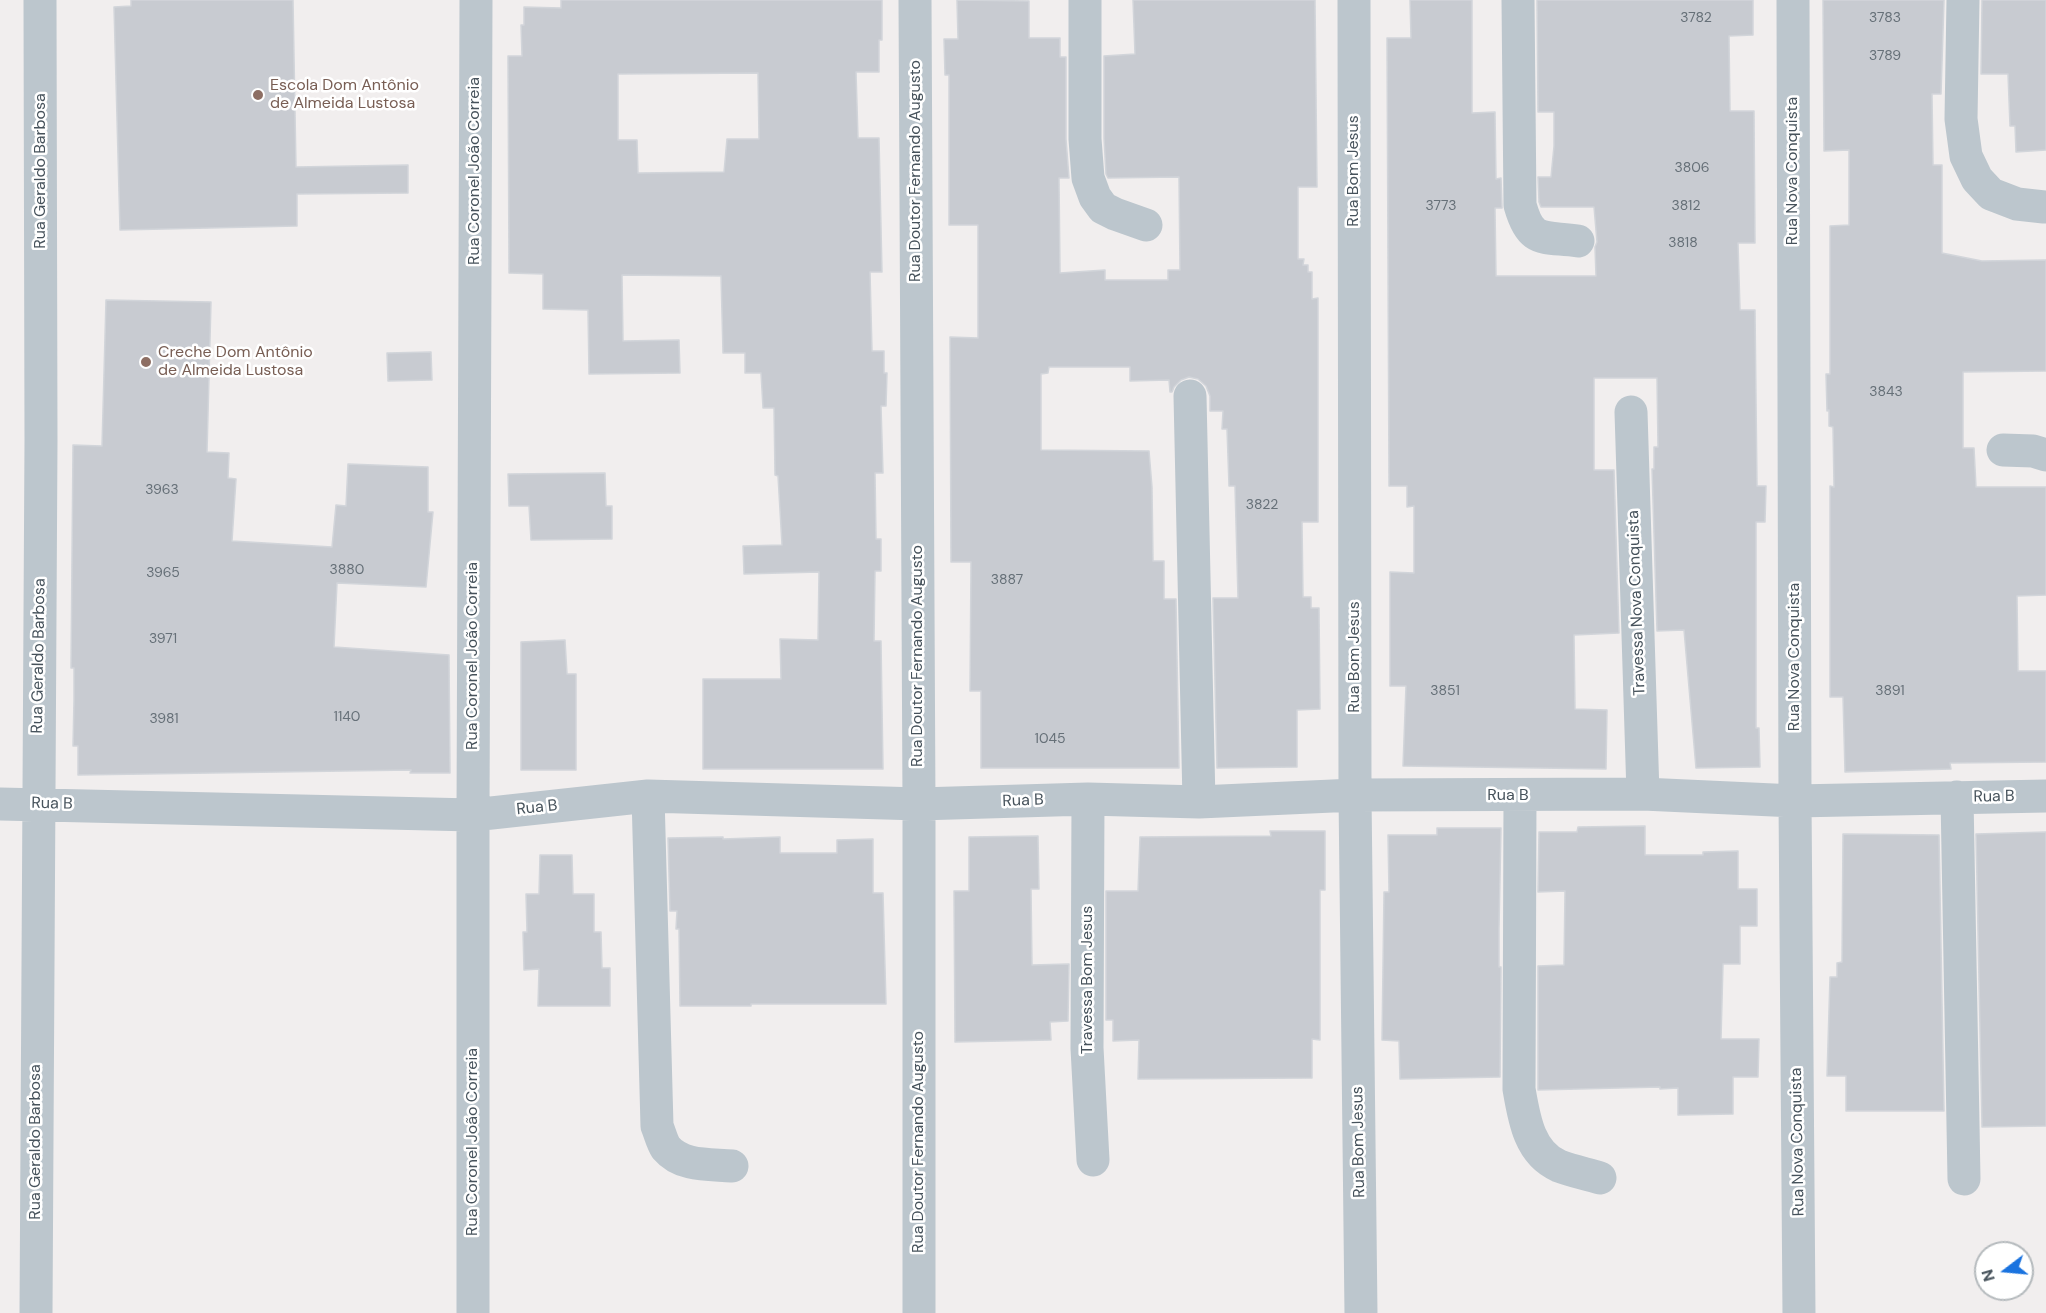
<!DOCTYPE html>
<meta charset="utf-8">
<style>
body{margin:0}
#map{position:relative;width:2046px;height:1313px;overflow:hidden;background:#f1eeee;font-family:"DM Sans",sans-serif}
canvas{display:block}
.north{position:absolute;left:1974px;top:1241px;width:60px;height:60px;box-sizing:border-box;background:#fff;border:2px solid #b5babd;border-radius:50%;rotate:254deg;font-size:16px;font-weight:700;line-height:24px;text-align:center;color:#46525b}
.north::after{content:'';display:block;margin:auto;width:21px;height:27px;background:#1a73df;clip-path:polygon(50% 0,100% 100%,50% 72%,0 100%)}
</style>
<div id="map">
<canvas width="2046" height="1313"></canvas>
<div class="north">N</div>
</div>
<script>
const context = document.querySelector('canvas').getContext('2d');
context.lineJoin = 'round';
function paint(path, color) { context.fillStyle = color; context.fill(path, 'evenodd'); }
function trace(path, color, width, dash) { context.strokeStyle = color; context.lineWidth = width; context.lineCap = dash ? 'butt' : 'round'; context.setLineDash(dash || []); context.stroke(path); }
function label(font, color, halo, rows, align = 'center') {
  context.font = font + ' "DM Sans",sans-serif'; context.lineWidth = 5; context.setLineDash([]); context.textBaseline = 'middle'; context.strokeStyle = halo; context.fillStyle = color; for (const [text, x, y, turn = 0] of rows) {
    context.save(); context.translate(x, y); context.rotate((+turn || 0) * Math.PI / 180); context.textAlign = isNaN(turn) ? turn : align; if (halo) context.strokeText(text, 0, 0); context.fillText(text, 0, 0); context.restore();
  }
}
const building = new Path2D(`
 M131,0H293L296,167L408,165V193L297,194V226L120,230L114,7L131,6Z
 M561,0H882V40H879V72H856L858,138H879L882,272H870L872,351H884V373H887L886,406H881L883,473H875L876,539H881V571H875L874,641H881L883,769H703V679H781L780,639L818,640L819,572L744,574L743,546L782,545L778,476L775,475L774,408H763L761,373H745V353H723L721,276L622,275L623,341L679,340L680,373L589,374L588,310L543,309V274L509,273L508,56H522L521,25H524V7L561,8ZM758,73L759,139H727L724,172L638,173L637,140H618V74Z
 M957,0L1029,1V38H1060V57H1066V139L1069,178H1059L1060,273L1105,270V280H1168V270H1180L1179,177L1108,178L1106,174L1104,138V56L1135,54L1133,0H1315L1317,187H1298V259H1304L1303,265H1308V272H1312V299L1318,298V522H1302L1303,597H1311V608H1319L1320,709L1297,710V767L1217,768L1213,598H1238L1235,486H1229L1227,429H1222L1223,411H1210V396L1206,386L1198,379L1189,377L1181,380L1174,387L1172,392H1170L1169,380L1130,381V367H1049L1048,373L1041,374V450L1149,451L1152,487L1153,561H1164V599H1176L1179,768H981V691H970L971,562H951L950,337L978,338V225H949V75H945L944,39H958Z
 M1410,0H1472V113L1495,112L1496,179L1501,178L1502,208H1495L1496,276H1596L1595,247L1597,242L1594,207H1541L1539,202L1538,177H1551L1554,146V112H1538L1537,0H1753V35L1729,36L1730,111H1754L1755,243H1738L1740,310H1755L1757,486H1766L1765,522H1756V728H1759L1760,767L1696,768L1684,630L1657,631L1652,469H1654V447H1658L1657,378H1594V470H1614L1619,633L1574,635L1575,709L1607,710L1606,769L1403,766L1406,686H1390V572L1414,573V506L1407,507V486H1389L1387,38H1411Z
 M1823,0H1944L1941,94H1932L1933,165H1942V253L1982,261L2046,260V371L1963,372V448H1974L1976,487H2046V595L2017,596L2018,671H2046V762L1950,763L1951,769L1845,772L1843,697H1830V486L1834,487L1833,427L1829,426V410L1827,411L1826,374H1830V226L1849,225V150L1824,151Z
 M1982,0H2046V150L2016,152L2015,126H2010L2008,74H1981Z
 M106,300L211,302L207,452L229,453L228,478L236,479L232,541L332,547L336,505L346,506L348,464L428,467V512H433L426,587L337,583L334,647L449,655L450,773H410L411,770L78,775V746H73L74,700V668H71L73,445L102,446Z
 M431,352L432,380L388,381L387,353Z
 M605,473L606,506H612V539L531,540L529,506H509L508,474Z
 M565,640L567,674H576V770H521V642Z
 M1645,826V855H1703V852L1738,851V889H1757V926H1740V964H1723L1721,1039H1759L1758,1077H1733V1114L1678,1115V1088L1660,1089V1087L1538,1090V966L1564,965L1565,891L1538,892L1539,832H1577L1578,827Z
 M1437,828H1501L1499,928V967H1501L1500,1077L1400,1079L1399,1041L1382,1040L1384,892H1389L1388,835H1437Z
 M1270,831H1325V890H1320V1040L1312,1039V1078L1138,1079L1139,1040L1113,1041V1020H1106V891H1138L1140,837L1271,836Z
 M2046,832V1126L1982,1127L1976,834Z
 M1843,834L1939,835L1944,1111H1846V1076H1827L1830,977H1837V963L1842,962Z
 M1038,836L1039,889H1031L1032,965L1069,964L1068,1021L1050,1022L1051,1040L955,1042L954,891H969V837Z
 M723,837V839L780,837V853H837V840L873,839V893H883L886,1004H751V1006H680L679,929H676L677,911H670L668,838Z
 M540,855H572L573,894H594V932H601L602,968H610V1006H538L539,969L524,970L523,932H527L526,894H539Z`);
paint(building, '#c8cbd1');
trace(building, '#d2d5da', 1.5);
trace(new Path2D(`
 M915,0L919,804V1313
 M1085,0V139L1088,178L1095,197L1103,208L1115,214L1146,225
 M1354,0L1355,795L1361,1313
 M1518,0L1520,205C1531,244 1542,236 1578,241
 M1793,0L1795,801L1799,1313
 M1963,0L1961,119L1966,156L1977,179L1991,194L2017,204L2044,207
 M1190,396L1199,802
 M1631,412L1643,794
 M2003,450L2033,451L2046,455
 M648,796L657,1126C660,1133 662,1142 666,1148C682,1167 710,1164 732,1166
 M1520,796L1519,1089C1524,1118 1529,1153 1559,1166C1572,1171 1587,1174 1600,1178
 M1957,797L1964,1179
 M1088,799L1087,1048L1093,1160
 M0,804L473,815L648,796L919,804L1088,799L1199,802L1355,795L1643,794L1795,801L2046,796
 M36,1313L41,440L40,0
 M473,1313V815L476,0`), '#bcc6cd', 33);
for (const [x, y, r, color] of [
 [258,95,6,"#8d6e63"],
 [146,362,6,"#8d6e63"]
]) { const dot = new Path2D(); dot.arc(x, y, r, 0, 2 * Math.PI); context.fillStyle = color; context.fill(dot); trace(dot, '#fff', 2); }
label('14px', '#667078', null, [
 ["3782",1696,18],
 ["3783",1885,18],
 ["3789",1885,56],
 ["3806",1692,168],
 ["3773",1441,206],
 ["3812",1686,206],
 ["3818",1683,243],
 ["3843",1886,392],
 ["3963",162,490],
 ["3822",1262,505],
 ["3880",347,570],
 ["3965",163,573],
 ["3887",1007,580],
 ["3971",163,639],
 ["3851",1445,691],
 ["3891",1890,691],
 ["1140",347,717],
 ["3981",164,719],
 ["1045",1050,739]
]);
label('16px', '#785e54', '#fff', [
 ["Escola Dom Antônio",270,86],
 ["de Almeida Lustosa",270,104],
 ["Creche Dom Antônio",158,353],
 ["de Almeida Lustosa",158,371]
], 'left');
label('16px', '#46525b', '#fff', [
 ["Rua Geraldo Barbosa",41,171,-90],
 ["Rua Coronel João Correia",475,171,-90],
 ["Rua Doutor Fernando Augusto",916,171,-90],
 ["Rua Bom Jesus",1354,171,-90],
 ["Rua Nova Conquista",1793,171,-90],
 ["Travessa Nova Conquista",1637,603,-92],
 ["Rua Geraldo Barbosa",39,656,-89],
 ["Rua Coronel João Correia",473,656,-90],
 ["Rua Doutor Fernando Augusto",918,656,-90],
 ["Rua Bom Jesus",1355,657,-90],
 ["Rua Nova Conquista",1795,657,-90],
 ["Rua B",1508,796],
 ["Rua B",1994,797,-1],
 ["Rua B",1023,801,-2],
 ["Rua B",52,804,1],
 ["Rua B",537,808,-6],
 ["Travessa Bom Jesus",1088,980,-90],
 ["Rua Geraldo Barbosa",36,1142,-90],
 ["Rua Coronel João Correia",473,1142,-90],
 ["Rua Doutor Fernando Augusto",919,1142,-90],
 ["Rua Bom Jesus",1359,1142,-91],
 ["Rua Nova Conquista",1798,1142,-91]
]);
</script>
